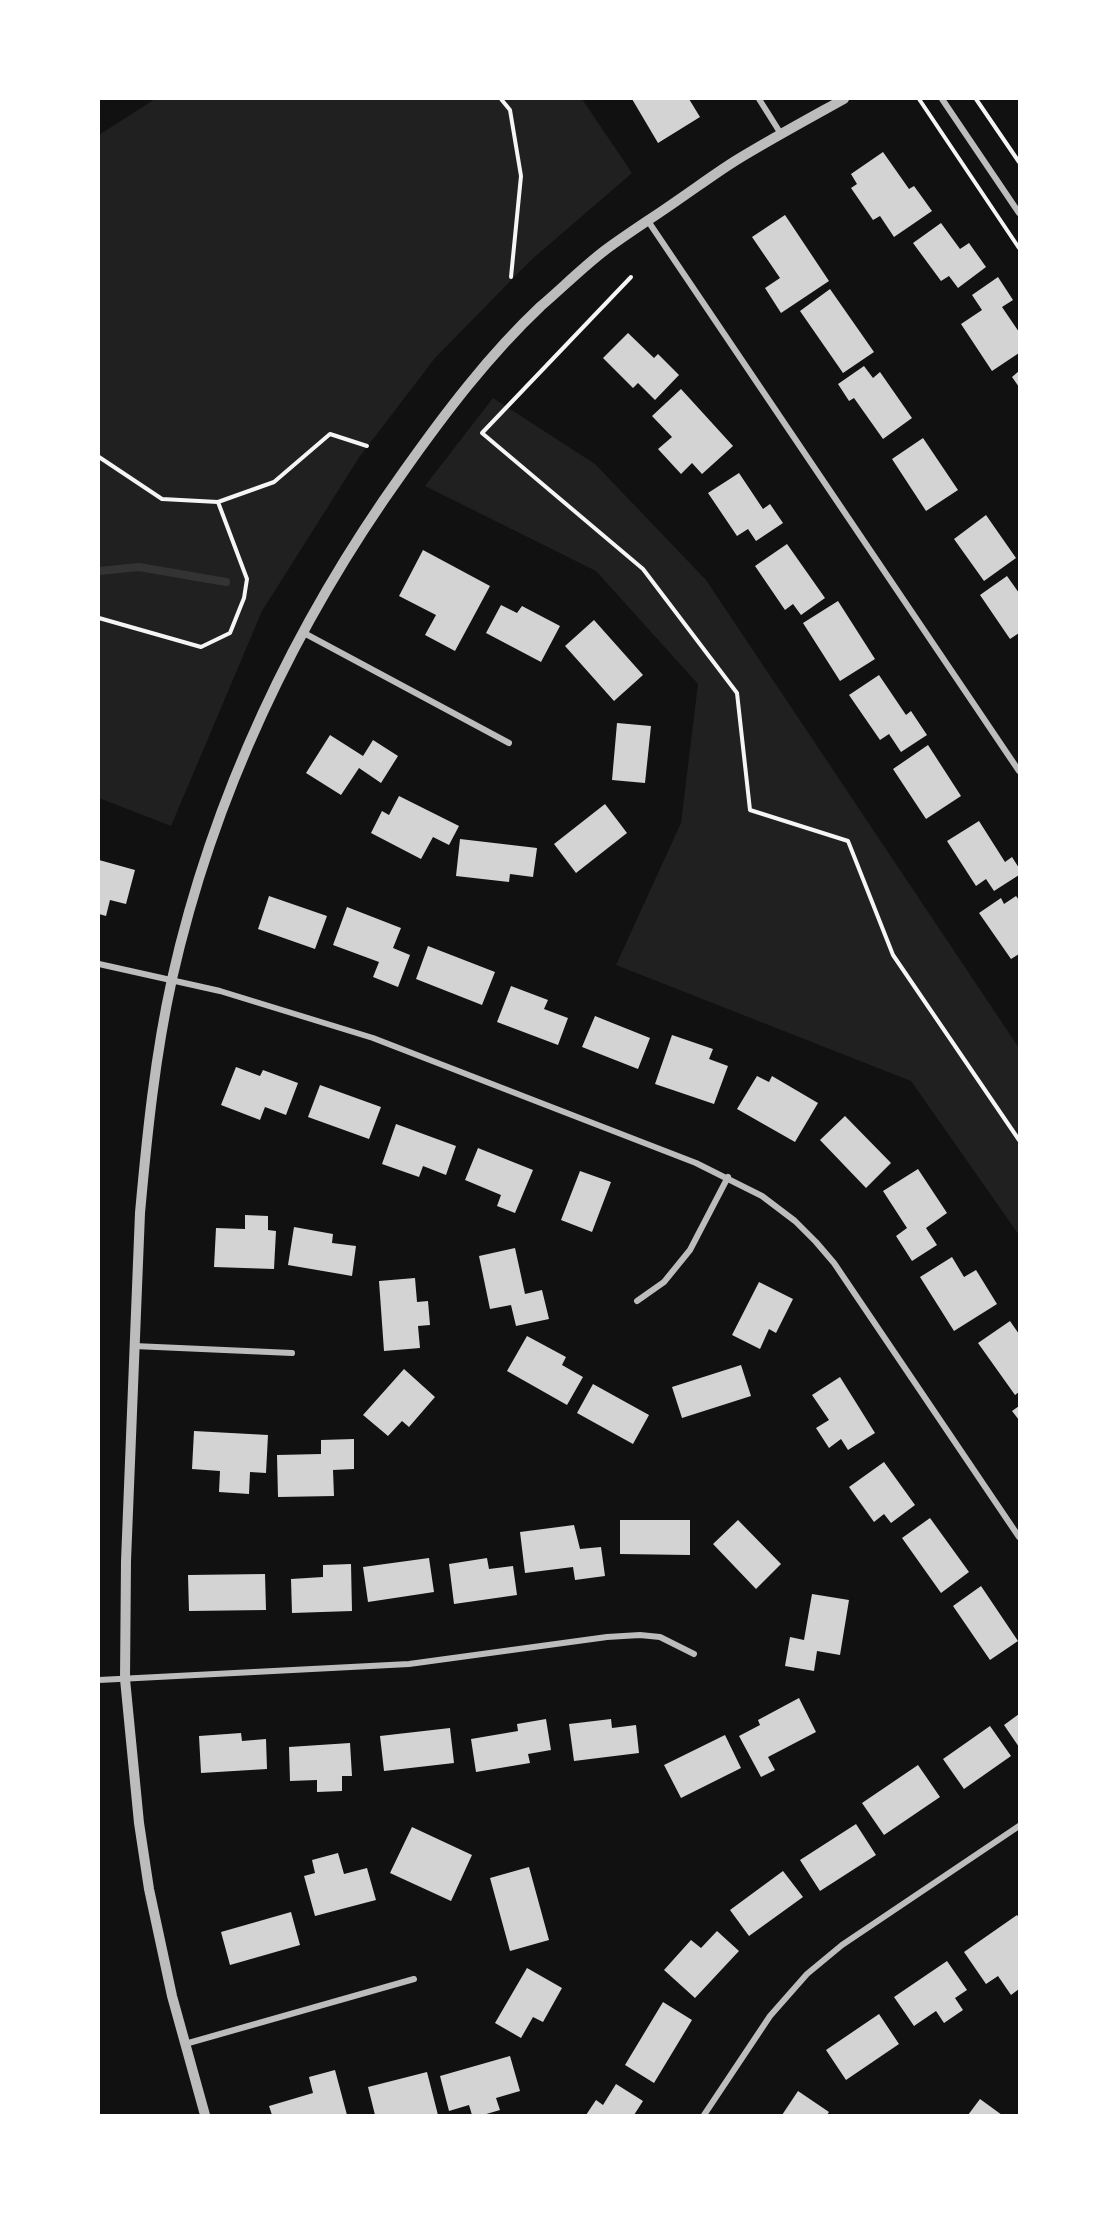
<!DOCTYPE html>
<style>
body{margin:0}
#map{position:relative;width:1118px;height:2214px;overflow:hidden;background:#111;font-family:"Open Sans",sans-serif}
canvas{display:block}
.frame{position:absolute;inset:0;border:100px solid #fff;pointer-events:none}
</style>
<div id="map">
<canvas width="1118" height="2214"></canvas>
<div class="frame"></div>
</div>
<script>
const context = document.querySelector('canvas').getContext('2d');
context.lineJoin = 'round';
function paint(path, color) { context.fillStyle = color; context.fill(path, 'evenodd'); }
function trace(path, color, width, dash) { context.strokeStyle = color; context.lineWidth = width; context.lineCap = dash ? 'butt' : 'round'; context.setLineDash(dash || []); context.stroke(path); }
paint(new Path2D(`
 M155,99H582L632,173L530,261L435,358L360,456L262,611L171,826L99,798V135Z
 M493,398L595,464L706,580L1019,1048V1235L911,1081L616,965L681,823L698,684L596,571L425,486Z`), '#202020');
trace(new Path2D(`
 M99,571L139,567L226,582`), '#333', 8);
paint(new Path2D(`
 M632,99H689L700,117L658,143Z
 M883,152L909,189L914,186L932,211L894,237L880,216L873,220L851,188L857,184L851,174Z
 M785,215L829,281L781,313L765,288L780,278L752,237Z
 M941,223L960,249L969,243L986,267L958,288L949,276L941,281L913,243Z
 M998,277L1013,300L1002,307L1019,332V353L992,371L961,324L982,310L972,295Z
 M830,289L874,352L843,373L800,311Z
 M628,333L654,358L658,354L679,375L655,400L638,383L633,388L603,358Z
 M864,366L873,378L880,372L912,418L883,439L854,398L849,401L838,384Z
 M1019,371V387L1012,377Z
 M681,389L733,446L702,474L692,463L681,474L658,449L672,437L652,416Z
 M923,438L958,490L926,511L892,459Z
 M739,473L763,509L770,504L783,523L756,541L748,529L737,536L708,493Z
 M986,515L1016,558L984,581L954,539Z
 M787,544L825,598L801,615L793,604L785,610L755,566Z
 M423,550L490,586L455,651L425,635L436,615L399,596Z
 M1007,576L1019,593V633L1010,639L980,595Z
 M838,601L875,659L840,681L803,623Z
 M501,605L517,613L522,606L560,626L541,662L486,633Z
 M594,620L643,675L614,701L565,646Z
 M879,675L906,715L911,711L927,735L901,752L889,734L880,740L849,695Z
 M617,723L651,726L645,783L612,780Z
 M330,735L363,756L373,740L398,756L381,783L359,768L341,795L306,773Z
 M928,745L961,796L926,819L893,769Z
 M399,796L459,826L449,845L433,837L421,859L371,833L382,811L389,815Z
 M605,804L627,833L576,873L554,844Z
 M979,821L1005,862L1012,857L1019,868V875L994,891L986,879L976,886L947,841Z
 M460,839L537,848L533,877L510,874L509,882L456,876Z
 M99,860L135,870L126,904L110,900L106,916L99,914Z
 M269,896L327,916L315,949L258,929Z
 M1016,896L1019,900V954L1011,959L979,913L1001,898L1004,904Z
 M347,907L401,928L393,948L410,955L398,987L373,977L379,962L333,945Z
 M428,946L495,972L482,1005L416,979Z
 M511,986L548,1000L544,1009L568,1018L558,1045L497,1022Z
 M595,1016L650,1038L638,1069L582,1047Z
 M672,1035L713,1049L709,1059L728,1066L714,1104L655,1084Z
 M236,1067L260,1076L263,1070L298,1083L286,1115L265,1107L260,1120L221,1105Z
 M757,1076L769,1082L772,1076L818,1103L795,1142L737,1109Z
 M320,1085L381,1107L369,1139L308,1117Z
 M845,1116L891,1163L866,1188L820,1140Z
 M396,1124L456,1146L446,1175L423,1166L419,1177L382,1164Z
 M478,1148L533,1170L515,1213L497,1206L501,1195L465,1180Z
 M918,1169L947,1213L926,1228L937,1245L912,1261L896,1236L907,1228L883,1191Z
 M580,1171L611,1182L592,1232L561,1220Z
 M245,1215L268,1216V1230L276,1231L274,1269L214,1267L216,1228L245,1229Z
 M294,1227L333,1234L332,1243L356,1246L352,1276L288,1265Z
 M515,1248L525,1294L542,1290L549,1319L516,1326L511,1305L490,1309L479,1256Z
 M952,1257L964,1277L976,1270L997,1304L954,1331L920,1277Z
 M415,1278L417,1302L428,1301L430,1325L418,1326L420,1348L384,1351L379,1281Z
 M759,1282L793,1299L776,1333L769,1329L760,1349L732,1335Z
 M1010,1321L1019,1334V1392L1015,1395L978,1343Z
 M527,1336L566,1357L562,1365L583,1377L567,1405L507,1371Z
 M741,1365L751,1396L682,1418L672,1387Z
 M404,1369L435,1397L409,1427L402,1421L388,1436L363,1415Z
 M840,1377L875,1433L848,1450L841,1439L829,1448L816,1428L829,1420L812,1395Z
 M593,1384L649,1415L633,1444L577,1413Z
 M1019,1406V1420L1012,1411Z
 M194,1431L268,1435L266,1473L250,1472L249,1494L219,1492L220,1471L192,1469Z
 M354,1439V1469L333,1470L334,1496L278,1497L277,1455L321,1454V1440Z
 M884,1462L915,1505L891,1523L884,1514L874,1522L849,1487Z
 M930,1518L969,1572L941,1593L902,1538Z
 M620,1520H690V1555L620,1554Z
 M738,1520L781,1564L756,1589L713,1544Z
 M574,1525L580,1549L601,1547L605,1576L575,1580L573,1567L525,1573L520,1532Z
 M429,1558L434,1592L368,1602L363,1567Z
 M487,1558L489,1569L513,1566L517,1595L454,1604L449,1564Z
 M351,1564L352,1611L292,1613L291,1579L323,1577V1565Z
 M265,1574L266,1610L189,1611L188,1575Z
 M981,1586L1018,1641L990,1660L953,1606Z
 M812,1594L849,1600L840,1655L817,1651L814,1671L785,1666L790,1637L804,1640Z
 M799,1698L816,1732L768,1757L775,1770L761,1777L739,1736L760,1725L758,1720Z
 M1019,1714V1747L1004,1725Z
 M546,1719L551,1750L528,1754L530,1763L476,1772L471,1739L518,1731L517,1724Z
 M611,1719L612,1728L636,1725L639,1753L574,1761L569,1724Z
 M990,1726L1011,1756L964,1789L943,1759Z
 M450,1728L454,1763L384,1771L380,1736Z
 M241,1733L242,1741L266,1739L267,1769L201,1773L199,1736Z
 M725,1735L741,1768L681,1798L664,1765Z
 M350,1743L352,1776H342V1791L317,1792V1780L290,1781L289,1747Z
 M918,1765L940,1797L884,1835L862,1803Z
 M856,1824L876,1855L820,1891L800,1860Z
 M412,1827L472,1855L451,1901L390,1873Z
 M338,1853L344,1874L367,1868L376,1900L315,1916L304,1876L315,1873L312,1860Z
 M529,1867L549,1940L510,1951L490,1878Z
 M783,1871L803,1897L749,1936L730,1910Z
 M291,1912L300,1945L230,1965L221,1932Z
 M1017,1915L1019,1918V1989L1011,1995L998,1976L986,1984L964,1952Z
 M717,1931L739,1951L695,1998L664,1970L691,1940L701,1948Z
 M947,1961L967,1990L955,1998L963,2010L944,2023L936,2011L914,2026L894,1997Z
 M527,1968L562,1988L543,2022L533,2017L521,2038L495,2023Z
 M663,2002L692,2020L654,2083L625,2065Z
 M879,2014L899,2044L846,2080L826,2050Z
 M510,2056L520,2091L496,2098L500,2110L483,2115H472L469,2105L449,2111L440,2076Z
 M335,2070L347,2115H272L269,2106L313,2093L309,2077Z
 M427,2072L438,2115H375L368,2087Z
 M616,2084L643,2101L634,2115H586L596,2100L603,2105Z
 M798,2091L829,2112L827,2115H782Z
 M980,2099L1002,2115H968Z`), '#d3d3d3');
trace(new Path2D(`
 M501,99L510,110L521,176L511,277
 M919,99L1019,248
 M976,99L1019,162
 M631,277L482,433L643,569L737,693L750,810L848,841L893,955L1019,1140
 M99,457L162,499L218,502L274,482L330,434L367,446
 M99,618L201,647L230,633L244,598L247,579L218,502`), '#f5f5f5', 4);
trace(new Path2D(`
 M759,99L781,134
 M942,99L1019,213
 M648,221L1019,771
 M304,633L509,743
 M99,964L220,991L373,1038L696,1163L762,1196L795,1221L816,1242L834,1263L1019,1537
 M637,1301L664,1282L690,1250L728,1177
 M134,1346L292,1353
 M99,1680L409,1664L607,1637L640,1635L660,1637L694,1654
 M185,2044L414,1979
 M704,2115L770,2016L807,1974L842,1945L1019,1826`), '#bcbcbc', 6);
trace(new Path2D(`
 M205,2115L172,1996L149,1889L139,1823L125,1679L126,1561L140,1213C147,1135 155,1056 172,979C213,796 295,623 404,471C445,413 489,355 541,306C562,288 582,268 604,251C628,233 654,217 678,200C697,187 716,173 735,161C771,139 808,119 844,99`), '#bcbcbc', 10);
</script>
